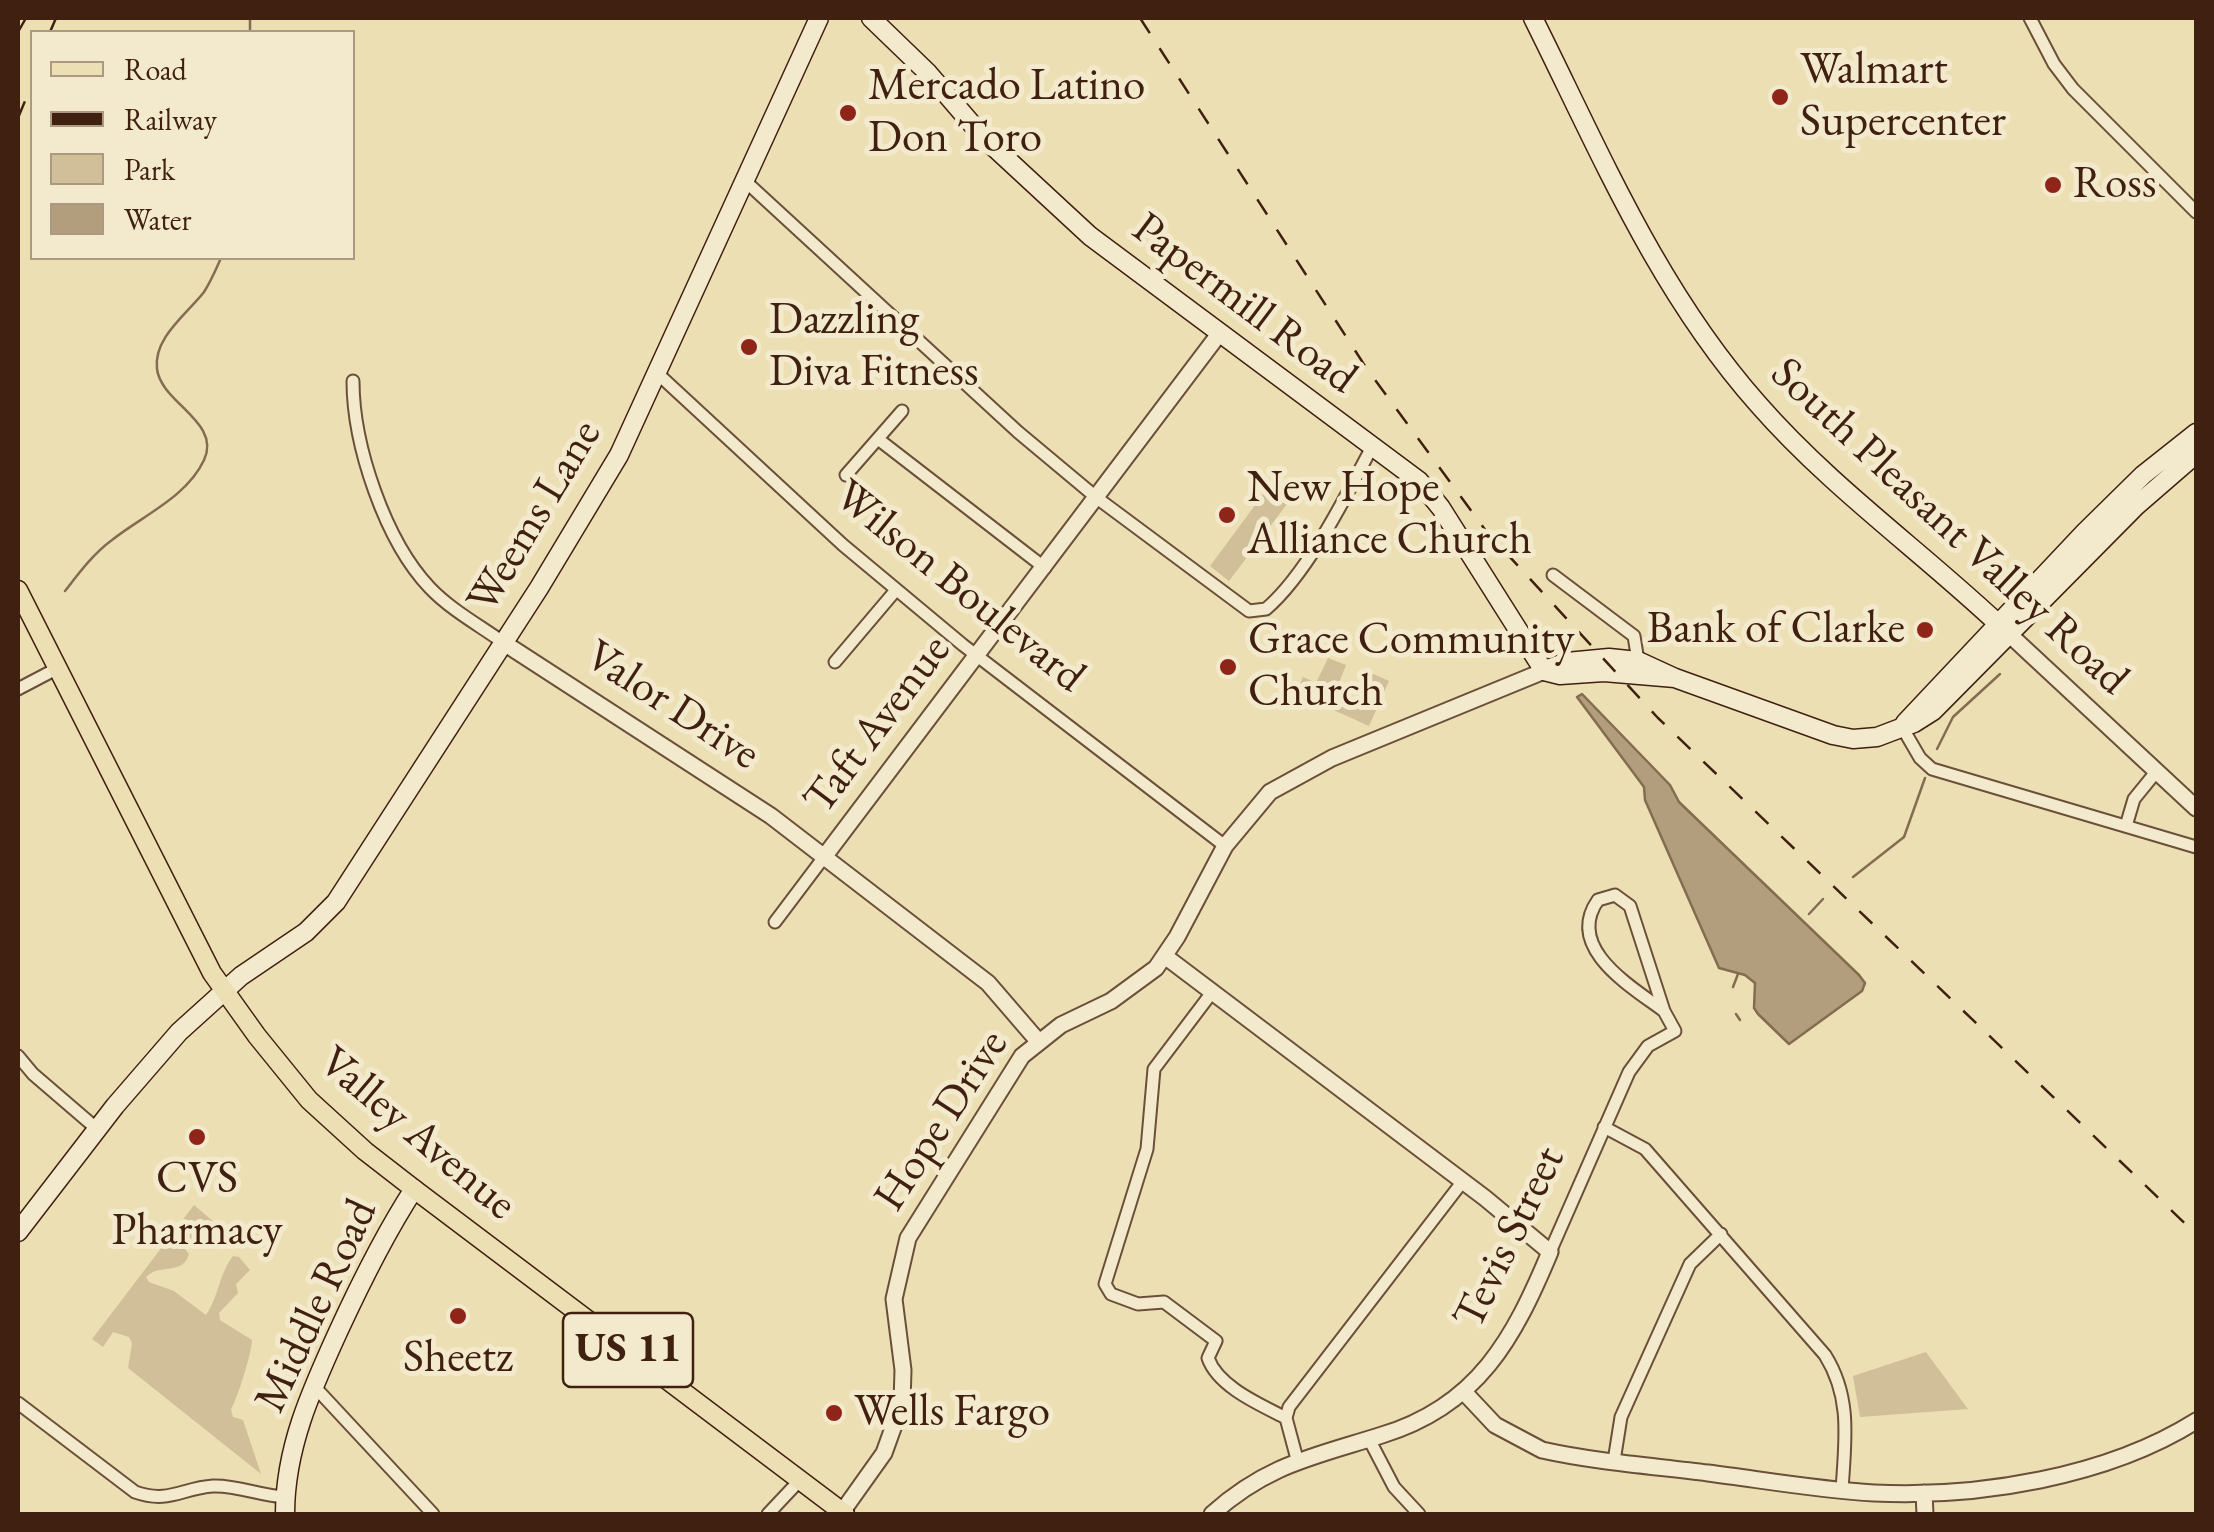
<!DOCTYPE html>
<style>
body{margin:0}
#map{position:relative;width:2214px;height:1532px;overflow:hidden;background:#eddfb4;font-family:"EB Garamond",serif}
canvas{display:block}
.frame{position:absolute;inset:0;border:20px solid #402010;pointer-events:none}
.legend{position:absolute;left:30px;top:30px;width:325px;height:230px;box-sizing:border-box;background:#f3eace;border:2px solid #ab9982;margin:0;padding:12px 18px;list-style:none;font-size:30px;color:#402010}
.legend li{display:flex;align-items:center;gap:20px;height:50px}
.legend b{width:50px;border:2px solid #ab9982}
</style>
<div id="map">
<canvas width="2214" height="1532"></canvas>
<div class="frame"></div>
<ul class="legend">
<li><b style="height:12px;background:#eddfb4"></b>Road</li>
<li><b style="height:12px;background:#402010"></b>Railway</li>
<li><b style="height:28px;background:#d0bf98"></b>Park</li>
<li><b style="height:28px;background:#b29e7c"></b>Water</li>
</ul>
</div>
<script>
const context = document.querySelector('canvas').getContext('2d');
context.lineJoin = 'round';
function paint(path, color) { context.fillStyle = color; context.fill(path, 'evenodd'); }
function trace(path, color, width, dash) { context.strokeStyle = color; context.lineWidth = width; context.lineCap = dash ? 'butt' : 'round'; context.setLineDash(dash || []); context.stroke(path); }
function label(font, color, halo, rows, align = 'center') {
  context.font = font + ' "EB Garamond",serif'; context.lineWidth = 10; context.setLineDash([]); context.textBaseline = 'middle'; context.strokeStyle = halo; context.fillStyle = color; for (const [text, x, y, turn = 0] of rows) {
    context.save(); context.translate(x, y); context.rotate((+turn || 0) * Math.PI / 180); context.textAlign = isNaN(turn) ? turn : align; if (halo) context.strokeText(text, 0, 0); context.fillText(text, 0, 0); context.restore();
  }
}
paint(new Path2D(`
 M1267,489L1287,504L1229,581L1210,566Z
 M1328,658L1346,665L1335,693L1353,701L1367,671L1389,681L1369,726L1296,693L1303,677L1316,683Z
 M194,1205L222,1229L232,1226L239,1231L241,1241L182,1239L180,1243L189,1254C183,1276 159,1263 146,1277L149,1282L174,1291L206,1315C219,1296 219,1274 233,1256L239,1257L250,1270L236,1284L238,1293L219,1313L220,1320L252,1340C252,1352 237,1400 231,1409L233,1417L243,1420L261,1474L128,1368L132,1343L129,1337L113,1332L103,1347L92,1339Z
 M1926,1352L1968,1409L1860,1417L1853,1376Z`), '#d0bf98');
const water = new Path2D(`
 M1582,694L1670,785L1679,802L1859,975L1865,983L1862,991L1789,1044L1758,1014L1754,1008L1755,983L1745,975L1719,968L1645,800L1644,787L1577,697Z`);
paint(water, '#b29e7c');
trace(water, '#846c51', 2.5);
trace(new Path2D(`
 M250,18V32
 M65,591C79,573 93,554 112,540C142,516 187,497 204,460C222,422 161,403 157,369C153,338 187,314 204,292C211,281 216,269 221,258
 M1937,749L1953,717L2000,674
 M1853,877L1904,837L1925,778
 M1809,914L1823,899
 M1733,987L1738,974
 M1736,1014L1740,1020`), '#846c51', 2.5);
const minor = new Path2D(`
 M2030,18L2054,64L2073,89L2196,212
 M744,180L1018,432L1097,498L1249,611L1266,609C1308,573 1346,496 1372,447
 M657,373L843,545L963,645L1225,846
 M353,381C353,445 385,541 430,588C451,610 479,625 504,643
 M878,439L1045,568
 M846,475L902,411
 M1553,575L1634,636L1638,661
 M835,662L896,590
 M18,689L58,668
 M1902,727L1920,758L1932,769L2196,847
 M2126,826L2134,799L2156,772
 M1615,895L1630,906L1664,1011C1632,987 1564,948 1598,900Z
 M775,922L824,857
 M1213,991L1154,1069L1147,1149L1105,1284L1111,1294L1138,1304L1164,1302L1216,1341L1208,1358C1218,1387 1261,1405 1286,1418
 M18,1056L33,1074L97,1129
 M1604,1127L1645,1149L1825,1355C1852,1398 1845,1441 1842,1490
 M1550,1252L1629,1072L1648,1046L1675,1031L1664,1011
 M313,1385L433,1514
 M18,1403L135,1492C169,1504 182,1488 213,1486C237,1485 261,1496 285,1497
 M1369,1439L1394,1487L1419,1514
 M1297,1459L1286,1418L1289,1407L1463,1181
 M1614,1461L1621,1417L1690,1264L1721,1234
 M768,1514L800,1480`);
const tertiary = new Path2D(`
 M2010,635L2196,808
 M504,643L771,816L988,983L1038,1041
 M824,857L1219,334
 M1166,957L1485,1198L1550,1252C1514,1338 1478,1406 1382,1435C1313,1457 1268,1464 1212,1514
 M1464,1392L1495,1425L1542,1450C1596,1462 1653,1466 1708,1473C1763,1480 1819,1490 1874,1493C1978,1498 2107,1477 2196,1421
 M1924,1493L1925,1514
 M842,1512L884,1453L902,1403L903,1370L894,1299L908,1238L1022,1056L1061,1025L1111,1001L1156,968L1177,937L1225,846L1270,792L1332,758L1544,671`);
const secondary = new Path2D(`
 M871,18L928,73L983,137L1090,236L1419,481L1441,508L1544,671L1560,675L1604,672L1675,678
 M1533,18C1600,152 1657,290 1758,404C1833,490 1928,556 2010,635
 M1545,670L1567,662L1609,658L1638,661L1675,678L1833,735L1853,739L1877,737L1914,723L1933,711L2136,506L2196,454
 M1905,723L2085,532L2143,475L2196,433
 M18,1232L115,1106L179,1032L241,976L306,932L336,902L539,588L619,455L819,18
 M285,1514C285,1448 311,1391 338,1332C361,1282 384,1235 414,1189`);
const primary = new Path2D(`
 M18,590L212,973L257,1036L309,1100L365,1151L414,1189L845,1514`);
trace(minor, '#6b5039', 15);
trace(tertiary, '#6b5039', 19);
trace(secondary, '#402010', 21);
trace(primary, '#402010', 21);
trace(minor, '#f3eace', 11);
trace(tertiary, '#f3eace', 15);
trace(secondary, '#f3eace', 18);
trace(primary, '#eddfb4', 18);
trace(new Path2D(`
 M1140,18L1367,369L1486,531L1658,718L2196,1234
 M18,32L26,18
 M50,32L56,18
 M18,118L32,84`), '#402010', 2.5, [18, 18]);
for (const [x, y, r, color] of [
 [1780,97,10,"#8f2418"],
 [848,113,10,"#8f2418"],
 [2053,185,10,"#8f2418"],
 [749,347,10,"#8f2418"],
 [1227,515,10,"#8f2418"],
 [1925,630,10,"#8f2418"],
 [1228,667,10,"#8f2418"],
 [197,1137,10,"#8f2418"],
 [458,1316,10,"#8f2418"],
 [834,1413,10,"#8f2418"]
]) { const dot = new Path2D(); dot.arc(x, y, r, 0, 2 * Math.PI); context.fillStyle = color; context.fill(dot); trace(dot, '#f3eace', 4); }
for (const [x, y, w] of [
 [628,1350,130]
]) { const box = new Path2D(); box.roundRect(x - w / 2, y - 37, w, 74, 8); context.fillStyle = '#f3eace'; context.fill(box); trace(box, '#402010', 2.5); }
label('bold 42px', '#402010', null, [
 ["US 11",628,1350]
]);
label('45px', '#402010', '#f3eace', [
 ["Walmart",1800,71],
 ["Supercenter",1800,123],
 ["Mercado Latino",868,87],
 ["Don Toro",868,139],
 ["Ross",2073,185],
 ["Dazzling",769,321],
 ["Diva Fitness",769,373],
 ["New Hope",1247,489],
 ["Alliance Church",1247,541],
 ["Bank of Clarke",1905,630,"right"],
 ["Grace Community",1248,641],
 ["Church",1248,693],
 ["CVS",197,1180,"center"],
 ["Pharmacy",197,1232,"center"],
 ["Sheetz",458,1359,"center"],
 ["Wells Fargo",854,1413]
], 'left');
label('45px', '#402010', '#f3eace', [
 ["Papermill Road",1244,304,37],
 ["Weems Lane",535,517,-59],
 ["South Pleasant Valley Road",1949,527,43],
 ["Wilson Boulevard",959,587,39],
 ["Valor Drive",672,706,33],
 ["Taft Avenue",878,725,-53],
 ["Hope Drive",942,1121,-57],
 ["Valley Avenue",417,1134,40],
 ["Tevis Street",1510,1238,-64],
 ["Middle Road",317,1306,-65]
]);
</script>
